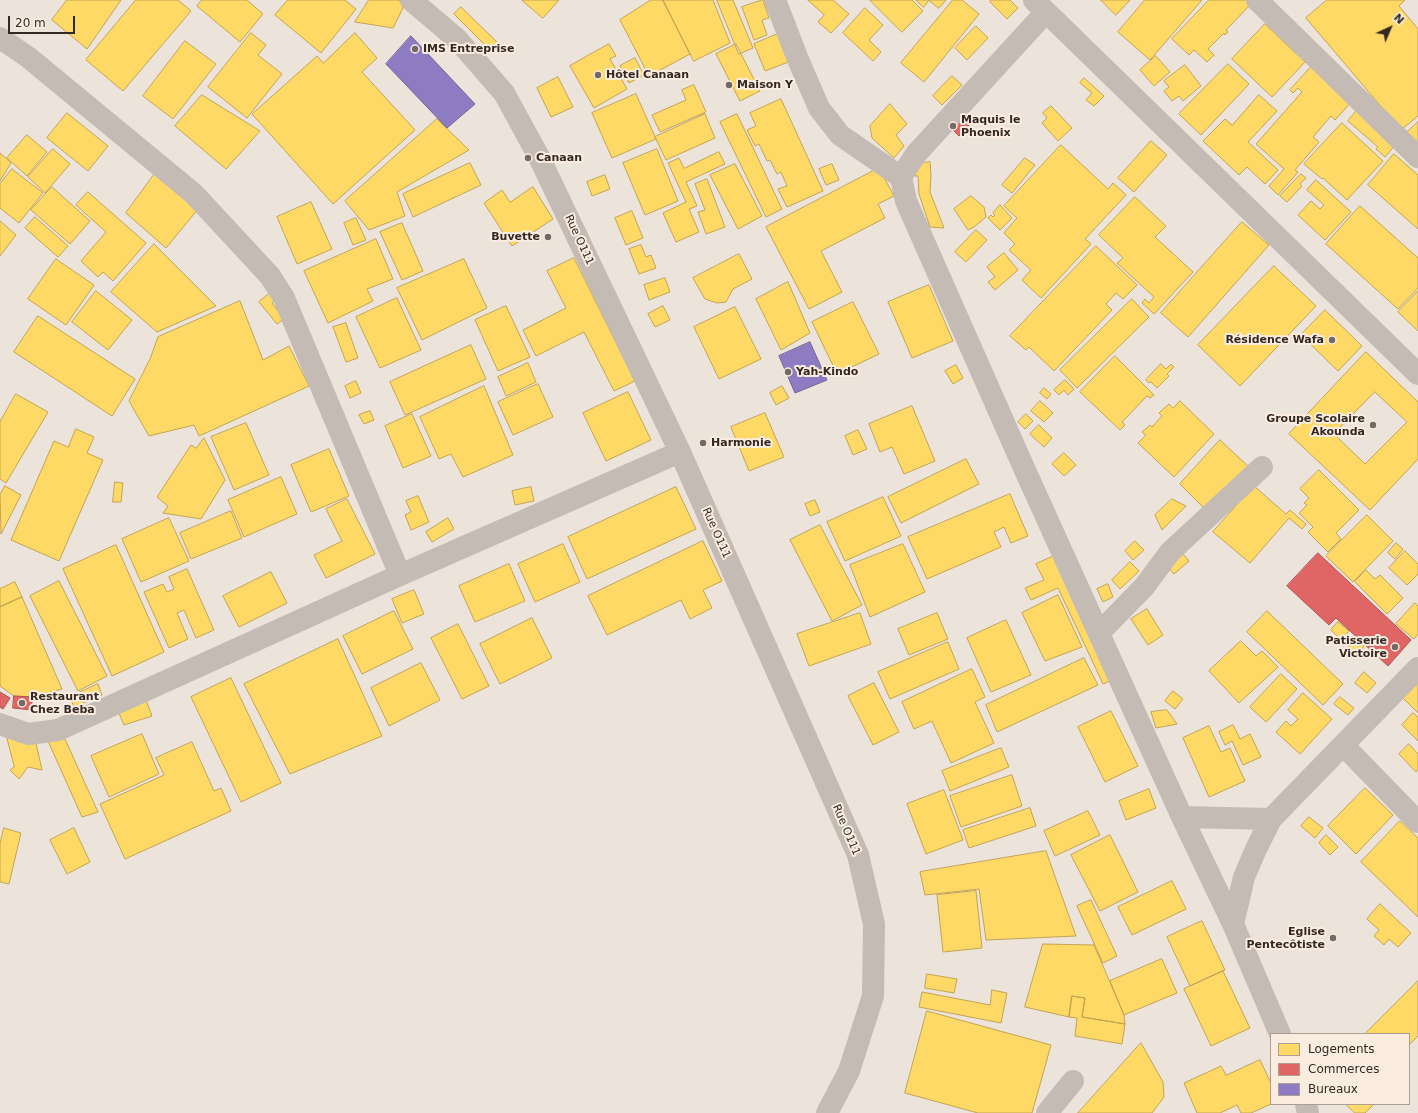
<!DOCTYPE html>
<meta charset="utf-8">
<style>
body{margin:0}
#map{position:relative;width:1418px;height:1113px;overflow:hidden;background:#ece3db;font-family:"DejaVu Sans",sans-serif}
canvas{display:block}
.legend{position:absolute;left:1270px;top:1033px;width:140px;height:72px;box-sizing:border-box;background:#faede0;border:1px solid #ab9e95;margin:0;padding:5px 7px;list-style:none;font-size:12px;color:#342824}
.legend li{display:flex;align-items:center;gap:8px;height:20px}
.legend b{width:20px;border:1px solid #ab9e95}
.north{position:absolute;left:1370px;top:8px;width:40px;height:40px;-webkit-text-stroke:3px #faede0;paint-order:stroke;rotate:44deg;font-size:11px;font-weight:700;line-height:16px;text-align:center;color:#342824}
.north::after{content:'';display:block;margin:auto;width:14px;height:18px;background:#342824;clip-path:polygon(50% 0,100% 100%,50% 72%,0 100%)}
.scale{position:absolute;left:8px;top:16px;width:67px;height:18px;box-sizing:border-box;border:2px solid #342824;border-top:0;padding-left:5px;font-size:12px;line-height:14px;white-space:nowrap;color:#342824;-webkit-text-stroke:3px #faede0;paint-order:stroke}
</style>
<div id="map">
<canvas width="1418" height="1113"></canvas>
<ul class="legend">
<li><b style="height:11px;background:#ffd966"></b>Logements</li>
<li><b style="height:11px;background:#e06666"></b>Commerces</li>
<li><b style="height:11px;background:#8e7cc3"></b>Bureaux</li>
</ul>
<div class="north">N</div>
<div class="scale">20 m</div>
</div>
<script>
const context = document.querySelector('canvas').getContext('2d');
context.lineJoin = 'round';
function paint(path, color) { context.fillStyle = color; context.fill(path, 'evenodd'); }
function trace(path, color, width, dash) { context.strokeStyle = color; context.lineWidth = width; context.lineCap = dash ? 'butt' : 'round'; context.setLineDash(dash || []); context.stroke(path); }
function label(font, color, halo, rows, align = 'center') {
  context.font = font + ' "DejaVu Sans",sans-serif'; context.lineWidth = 4; context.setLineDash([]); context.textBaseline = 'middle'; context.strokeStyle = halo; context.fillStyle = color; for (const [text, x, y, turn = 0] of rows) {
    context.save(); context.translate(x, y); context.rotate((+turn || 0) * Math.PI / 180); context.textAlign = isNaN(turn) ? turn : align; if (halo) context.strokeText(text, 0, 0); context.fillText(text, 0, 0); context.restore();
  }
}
const homes = new Path2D(`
 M67,0H121L87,49L52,20Z
 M136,0H178L191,11L123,91L86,60Z
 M202,0H247L263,14L240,42L197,6Z
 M288,0H345L356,9L321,53L275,15Z
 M369,0H398L405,4L393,28L355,22Z
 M522,0H559L543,18Z
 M651,0H663L690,54L649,76L620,20Z
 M663,0H713L730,43L694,61Z
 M717,0H733L753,48L739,54Z
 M763,0L769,18L762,20L767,35L754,40L742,7Z
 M808,0H833L849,14L831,33L818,22L824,15Z
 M870,0H912L923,11L902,32Z
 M916,0H929L924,7Z
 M929,0H946L939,8Z
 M953,0H962L979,14L924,82L901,63Z
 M991,0H1010L1018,8L1007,19L990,2Z
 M1101,0H1130L1116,15Z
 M1145,0H1202L1150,60L1118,32Z
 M1209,0H1248L1252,3L1226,30L1228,32L1225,35L1224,33L1208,49L1214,55L1207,62L1194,50L1189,55L1172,39Z
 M1327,0H1405L1399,6L1418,29V116L1401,130L1306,18Z
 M461,7L501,46L493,53L454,14Z
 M865,8L883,25L869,40L881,52L873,61L843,33Z
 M1265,24L1305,62L1272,97L1232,59Z
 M976,26L988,38L967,60L955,48Z
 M251,33L266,45L258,55L282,74L247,118L208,87Z
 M355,33L377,58L362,72L415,130L333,204L252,114L317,56L323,63Z
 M780,33L791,61L765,71L754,44Z
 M185,41L216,64L173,119L143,96Z
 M609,44L616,56L610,59L627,89L594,108L570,66Z
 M736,44L760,91L740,101L716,54Z
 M1156,56L1170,72L1154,86L1140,70Z
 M635,58L644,75L629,83L620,66Z
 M1228,64L1249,84L1201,135L1179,114Z
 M1185,65L1201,86L1183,101L1179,96L1172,101L1164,91L1169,87L1164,81Z
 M1313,65L1353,100L1335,120L1331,116L1313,137L1319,142L1295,170L1298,172L1278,195L1269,186L1284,169L1256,144L1302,92L1298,88L1293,93L1290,90Z
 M952,76L962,85L942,105L933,96Z
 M558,77L573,107L551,117L537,88Z
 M1084,78L1104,96L1094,106L1086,100L1092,93L1080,83Z
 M694,85L706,112L660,132L652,115L686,100L682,90Z
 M636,94L656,139L612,158L592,113Z
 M202,95L260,131L226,169L175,126Z
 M1259,95L1277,111L1248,142L1278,170L1265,184L1247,167L1239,175L1203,141L1225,119L1232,125Z
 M781,99L823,191L787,207L778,189L787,186L781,172L777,174L770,160L767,161L759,144L755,146L747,130L756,126L750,113Z
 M890,104L907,124L896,135L904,146L894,158L872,138L870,126Z
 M1051,106L1072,128L1058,141L1042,123L1047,118L1043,113Z
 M1358,109L1397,143L1385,157L1376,149L1378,147L1348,121Z
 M67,113L108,146L88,171L47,138Z
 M705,114L715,138L666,160L655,137Z
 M737,114L782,209L766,217L720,122Z
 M437,119L469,150L397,192L405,216L369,230L345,201Z
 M1418,122V149L1404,135Z
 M1342,123L1383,161L1347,200L1323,178L1322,179L1304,164Z
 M27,135L47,152L27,176L7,158Z
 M1151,141L1167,155L1134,192L1118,178Z
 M1061,145L1108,189L1113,183L1126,195L1085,239L1091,244L1041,298L1022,280L1031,270L1009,250L1015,244L1004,233L1017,218L1004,206Z
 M53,149L70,164L45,193L28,177Z
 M657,149L678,201L645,215L623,163Z
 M719,152L725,164L686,182L697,206L689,209L699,232L676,242L663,213L686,202L668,163L679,158L684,168Z
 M0,153L11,163L0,181Z
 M1394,154L1418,175V229L1368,185Z
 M1025,158L1035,165L1012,193L1002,185Z
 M930,162L931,175L930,192L944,228L930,227L919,194L918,176H915L914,164Z
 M470,163L481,185L413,217L403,194Z
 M735,164L762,216L738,229L710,175Z
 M832,164L839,180L826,185L819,169Z
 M879,168L894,196L878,204L885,218L821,251L842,292L809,309L766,227Z
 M12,169L43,193L19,223L0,208V184Z
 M156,172L199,208L166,248L126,213Z
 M1301,174L1306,178L1300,184L1302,186L1287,202L1280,196Z
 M605,175L610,189L592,196L587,182Z
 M707,179L725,227L706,234L698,212L705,210L695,184Z
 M1316,180L1351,212L1325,240L1298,215L1311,201L1320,209L1324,205L1307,190Z
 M52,187L90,221L70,244L31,210Z
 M533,187L553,219L512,246L484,203L502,190L510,202Z
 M88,192L146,243L113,281L103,272L98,277L81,261L106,232L76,205Z
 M971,196L984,207L986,217L974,227L968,230L954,209Z
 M1135,197L1166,226L1155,237L1193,272L1154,314L1142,303L1145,299L1149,303L1154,297L1117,263L1123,258L1099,235Z
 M311,202L332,249L297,264L277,217Z
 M1000,205L1012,218L1000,230L988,218L991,215L993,217L995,215L993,213Z
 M1360,206L1418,258V288L1398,309L1326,244Z
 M632,211L643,238L626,245L615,218Z
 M35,217L68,246L58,257L25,228Z
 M356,218L366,240L353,245L344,223Z
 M0,221L16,235L0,256Z
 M1242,222L1269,245L1188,337L1161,313Z
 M402,223L423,271L402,280L380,232Z
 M976,230L987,240L966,262L955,252Z
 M376,239L393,279L367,289L373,301L328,323L304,271Z
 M154,244L216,306L157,332L111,292Z
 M641,245L646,257L651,255L656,268L639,274L629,249Z
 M1096,246L1137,285L1123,299L1116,293L1106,304L1112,310L1054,371L1029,347L1026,350L1010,336Z
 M1004,253L1018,270L995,290L988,282L995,277L987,267Z
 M739,254L752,279L733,289L726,302L717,303L705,299L693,278Z
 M574,258L635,381L614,391L584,332L536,356L523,330L566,308L547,271Z
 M56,259L94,285L66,325L28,299Z
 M464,259L487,308L422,340L397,288Z
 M1274,266L1316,306L1240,386L1198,345Z
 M665,278L670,292L649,300L644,285Z
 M788,282L810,333L781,350L756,299Z
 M929,285L953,341L912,358L888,302Z
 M275,289L280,296L272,303L284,319L277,324L259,302Z
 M96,291L132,320L108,350L72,322Z
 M1418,291V331L1398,312Z
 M397,298L421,350L380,368L356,317Z
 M1132,299L1149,317L1077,388L1060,370Z
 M240,301L263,360L289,346L309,386L199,436L194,425L149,436L129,401L150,359L158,337Z
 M853,302L879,354L837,374L812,322Z
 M506,306L530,357L498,371L475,320Z
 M663,306L670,320L655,327L648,314Z
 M735,307L761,359L719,379L694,327Z
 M1325,310L1362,346L1338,371L1301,335Z
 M38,316L135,379L112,416L14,352Z
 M346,323L358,358L346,362L333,327Z
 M471,345L486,379L405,415L390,382Z
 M1366,352L1418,402V459L1370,510L1289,434ZM1375,392L1407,422L1365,464L1334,434Z
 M1115,356L1154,395L1150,398L1147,396L1122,422L1125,425L1120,430L1080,392Z
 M528,363L536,382L506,396L498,377Z
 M1161,364L1166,369L1171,364L1174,367L1167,374L1169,376L1157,388L1151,382L1149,383L1146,380Z
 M956,365L963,378L953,384L945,371Z
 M1065,380L1074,389L1068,395L1064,390L1059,395L1054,390Z
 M356,381L361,393L350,398L345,386Z
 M538,384L553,417L513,435L498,402Z
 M484,386L513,455L463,477L451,454L439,459L420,417Z
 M782,386L789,398L776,405L770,393Z
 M1044,388L1051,394L1047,399L1040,393Z
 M628,392L651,440L606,461L583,413Z
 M16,394L48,412L6,483L0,479V422Z
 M1040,401L1053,413L1044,422L1031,411Z
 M1180,401L1214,434L1174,477L1138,443L1146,435L1142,432L1150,425L1152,427L1162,416L1159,413L1169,404L1173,408Z
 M912,406L935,461L904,474L892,447L880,452L869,424Z
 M370,411L374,420L364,424L359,415Z
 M765,413L784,457L749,471L731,427Z
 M412,414L431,456L403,468L385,426Z
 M1026,414L1033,421L1025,429L1018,422Z
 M246,423L269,475L234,490L211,437Z
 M1039,425L1052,438L1044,447L1030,434Z
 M76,429L94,437L87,453L103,460L59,561L11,540L54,441L68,447Z
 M858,430L867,449L853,455L845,436Z
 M204,438L225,480L201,519L163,513L168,506L157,497L191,445L196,448Z
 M1220,440L1250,468L1208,512L1180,484Z
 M329,449L349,496L311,512L291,465Z
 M1064,453L1076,465L1064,476L1052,464Z
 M966,459L979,484L901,523L888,497Z
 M1319,470L1359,510L1336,533L1341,539L1328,552L1308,532L1313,527L1299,513L1307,505L1304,503L1309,498L1300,489Z
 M281,477L297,514L244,537L228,500Z
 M115,482L123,483L121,502H113Z
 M5,486L21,495L1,534L0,495Z
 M1254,486L1286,514L1290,510L1306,524L1302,529L1289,518L1250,563L1213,532Z
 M531,487L534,501L515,505L512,491Z
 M676,487L696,529L587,579L568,537Z
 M1010,494L1028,536L1011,543L1004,527L994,532L1001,547L927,579L908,537Z
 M418,496L429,522L411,530L405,515L411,512L406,501Z
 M883,497L901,536L845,561L827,522Z
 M347,499L375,554L326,578L314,555L342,541L326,509Z
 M1172,499L1186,506L1162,530L1155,515Z
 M815,500L820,512L810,516L805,504Z
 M231,511L242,538L191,559L180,533Z
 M1367,515L1393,541L1353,582L1326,556Z
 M169,518L189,561L141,582L122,539Z
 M448,518L454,529L432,542L426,532Z
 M820,525L862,605L832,621L790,540Z
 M703,541L722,581L703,590L712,608L690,619L681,600L607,635L588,596Z
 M1135,541L1144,550L1133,560L1125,551Z
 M1396,543L1403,549L1395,559L1388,553Z
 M563,544L580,582L535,602L518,564Z
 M903,544L925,592L870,617L850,565Z
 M116,545L164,652L112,676L63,569Z
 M1405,551L1418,564V574L1407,585L1389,568Z
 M1182,553L1189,561L1174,574L1167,566Z
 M1054,556L1112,680L1103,684L1058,588L1031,600L1025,588L1044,580L1036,564Z
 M1130,562L1139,571L1120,589L1112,580Z
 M509,564L525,601L475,622L459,586Z
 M187,569L214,630L196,638L184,610L177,613L188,639L169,648L144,592L163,584L167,592L174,589L169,577Z
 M1366,570L1375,579L1380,575L1403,598L1387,614L1355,582Z
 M271,572L287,603L239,627L223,596Z
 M59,581L107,676L78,691L30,596Z
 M15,582L22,597L0,607V589Z
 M1108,584L1113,597L1103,602L1097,589Z
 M414,590L424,614L402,623L392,599Z
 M1058,595L1082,647L1045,661L1022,613Z
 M22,597L62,689L32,697L14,696L0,686V607Z
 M1415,603L1418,606V634L1414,639L1396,624Z
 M1147,609L1163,635L1148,645L1131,619Z
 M394,611L413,649L362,674L343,636Z
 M1267,611L1343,684L1323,705L1247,632Z
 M860,613L871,644L809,666L797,634Z
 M937,613L948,639L909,655L898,629Z
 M532,618L552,658L500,684L480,644Z
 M1006,620L1031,675L991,692L967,638Z
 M1338,622L1349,631L1342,640L1331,630Z
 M458,624L489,686L462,699L431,638Z
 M338,639L382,736L290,774L244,684Z
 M1355,639L1364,646L1358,654L1349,647Z
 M1241,641L1256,656L1262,651L1278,667L1239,703L1209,671Z
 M948,642L959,669L890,699L878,672Z
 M1084,658L1098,685L997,732L986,705Z
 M421,663L440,700L389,726L371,688Z
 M972,669L985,697L975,702L994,743L951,763L932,721L914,729L902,702Z
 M1364,672L1376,683L1367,693L1355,683Z
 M1281,674L1297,689L1266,722L1250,707Z
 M231,678L281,783L241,802L191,697Z
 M1418,680V713L1402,697Z
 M874,683L899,732L873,745L848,696Z
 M98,684L102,695L74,707L70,697Z
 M1173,691L1183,699L1175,709L1165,701Z
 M1303,693L1332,719L1300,754L1276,732L1286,721L1291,726L1298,719L1288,710Z
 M1340,697L1354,708L1348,715L1334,704Z
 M146,700L152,716L124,725L119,713Z
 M1167,710L1177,724L1156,728L1151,712Z
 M1111,711L1138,766L1105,782L1078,727Z
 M1413,713L1418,717V741L1402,725Z
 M1233,725L1240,739L1250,734L1261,757L1243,765L1232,741L1225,745L1219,732Z
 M1209,726L1221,752L1230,748L1245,781L1209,797L1183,738Z
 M142,734L159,774L109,797L91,756Z
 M7,737L36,743L42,770L28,767L19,779L10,770L14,767Z
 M65,739L98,812L82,817L48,741Z
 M192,742L214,791L221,788L231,811L125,859L100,804L164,775L156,758Z
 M1409,744L1418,754V769L1416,772L1399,754Z
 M1001,748L1009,767L950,791L942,771Z
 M1012,775L1022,806L961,827L950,796Z
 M1365,788L1393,815L1356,854L1328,826Z
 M1149,789L1156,808L1126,820L1119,801Z
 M944,790L963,840L926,854L907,804Z
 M1030,808L1036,826L969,848L963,830Z
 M1088,811L1100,835L1055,856L1044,831Z
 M1309,817L1323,828L1315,838L1301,826Z
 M1400,821L1418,838V917L1361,862Z
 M4,828L21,833L9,884L0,882V844Z
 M74,828L90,862L67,874L50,840Z
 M1110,835L1138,892L1100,911L1071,855Z
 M1326,835L1338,847L1330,855L1319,843Z
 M1046,851L1076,936L986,940L979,889L925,895L920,872Z
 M1172,881L1186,909L1132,935L1118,907Z
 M976,891L982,948L943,952L937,895Z
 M1091,900L1117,956L1103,963L1077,906Z
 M1380,904L1411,933L1398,947L1389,939L1384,945L1374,936L1379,930L1367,919Z
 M1202,921L1225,970L1190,986L1167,937Z
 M1043,944L1094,945L1124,1015L1125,1024L1082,1017L1085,998L1072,996L1069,1017L1025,1007Z
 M1162,959L1177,993L1124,1015L1110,981Z
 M1223,971L1250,1028L1211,1046L1184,989Z
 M927,974L957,979L954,993L925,988Z
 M1418,981V1036L1409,1045V1034H1365Z
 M992,990L1007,993L1001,1023L919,1007L922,992L990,1005Z
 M1072,996L1085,998L1082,1017L1125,1024L1122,1044L1075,1036L1077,1018L1069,1017Z
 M927,1011L1051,1045L1032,1113H978L905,1093Z
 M1141,1043L1163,1082L1164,1097L1152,1113H1078Z
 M1260,1060L1271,1083V1104L1251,1113H1241L1237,1105L1220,1113H1197L1184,1083L1221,1066L1226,1075Z
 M1346,1104H1374L1365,1113H1355Z`);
paint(homes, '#ffd966');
trace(homes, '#c2a452', 1);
const shops = new Path2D(`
 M963,112L973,121L959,136L949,126Z
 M1318,553L1411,640L1388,666L1336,618L1329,625L1287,586Z
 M0,692L10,698L3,709L0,707Z
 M14,696L32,697V710L13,708Z`);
paint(shops, '#e06666');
trace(shops, '#ac5352', 1);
const offices = new Path2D(`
 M411,36L475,104L447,128L386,64Z
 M810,342L827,380L795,393L779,356Z`);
paint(offices, '#8e7cc3');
trace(offices, '#736393', 1);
trace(new Path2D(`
 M411,0L457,39L504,93L539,157L680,452L858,855L874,924L873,996L849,1071L827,1113
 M775,0L797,57L819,108L840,135L901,177
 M1034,0L1418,374
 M1257,0L1418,157
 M1046,12L916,154L901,177L906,201L1024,468L1182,817L1233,924L1280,1034
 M0,38L28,57L194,194L270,276L284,298L400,575
 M1099,633L1144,587L1170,552L1262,467
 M0,724L28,734L58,730L400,575L680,452
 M1343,745L1418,822
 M1182,817L1271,819
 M1233,924L1244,877L1256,849L1271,819L1418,668
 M1306,1104L1308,1113
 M1047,1113L1073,1081`), '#c4bbb4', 22);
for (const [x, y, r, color] of [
 [415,49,4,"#746964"],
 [598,75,4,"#746964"],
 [729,85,4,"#746964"],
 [953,126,4,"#746964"],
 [528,158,4,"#746964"],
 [548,237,4,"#746964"],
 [1332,340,4,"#746964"],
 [788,372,4,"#746964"],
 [1373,425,4,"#746964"],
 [703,443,4,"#746964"],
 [1395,647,4,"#746964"],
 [22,703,4,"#746964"],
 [1333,938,4,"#746964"]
]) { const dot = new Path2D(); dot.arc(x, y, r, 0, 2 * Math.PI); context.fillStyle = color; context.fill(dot); trace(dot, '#faede0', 1.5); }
label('bold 11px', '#342824', '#faede0', [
 ["IMS Entreprise",423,49],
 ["Hôtel Canaan",606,75],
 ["Maison Y",737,85],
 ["Maquis le",961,120],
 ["Phoenix",961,133],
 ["Canaan",536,158],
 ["Buvette",540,237,"right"],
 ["Résidence Wafa",1324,340,"right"],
 ["Yah-Kindo",796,372],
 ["Groupe Scolaire",1365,419,"right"],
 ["Akounda",1365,432,"right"],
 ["Harmonie",711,443],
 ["Patisserie",1387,641,"right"],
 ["Victoire",1387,654,"right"],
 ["Restaurant",30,697],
 ["Chez Beba",30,710],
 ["Eglise",1325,932,"right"],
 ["Pentecôtiste",1325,945,"right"]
], 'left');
label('11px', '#342824', '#faede0', [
 ["Rue O111",579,240,65],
 ["Rue O111",716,533,66],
 ["Rue O111",846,830,67]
]);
</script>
